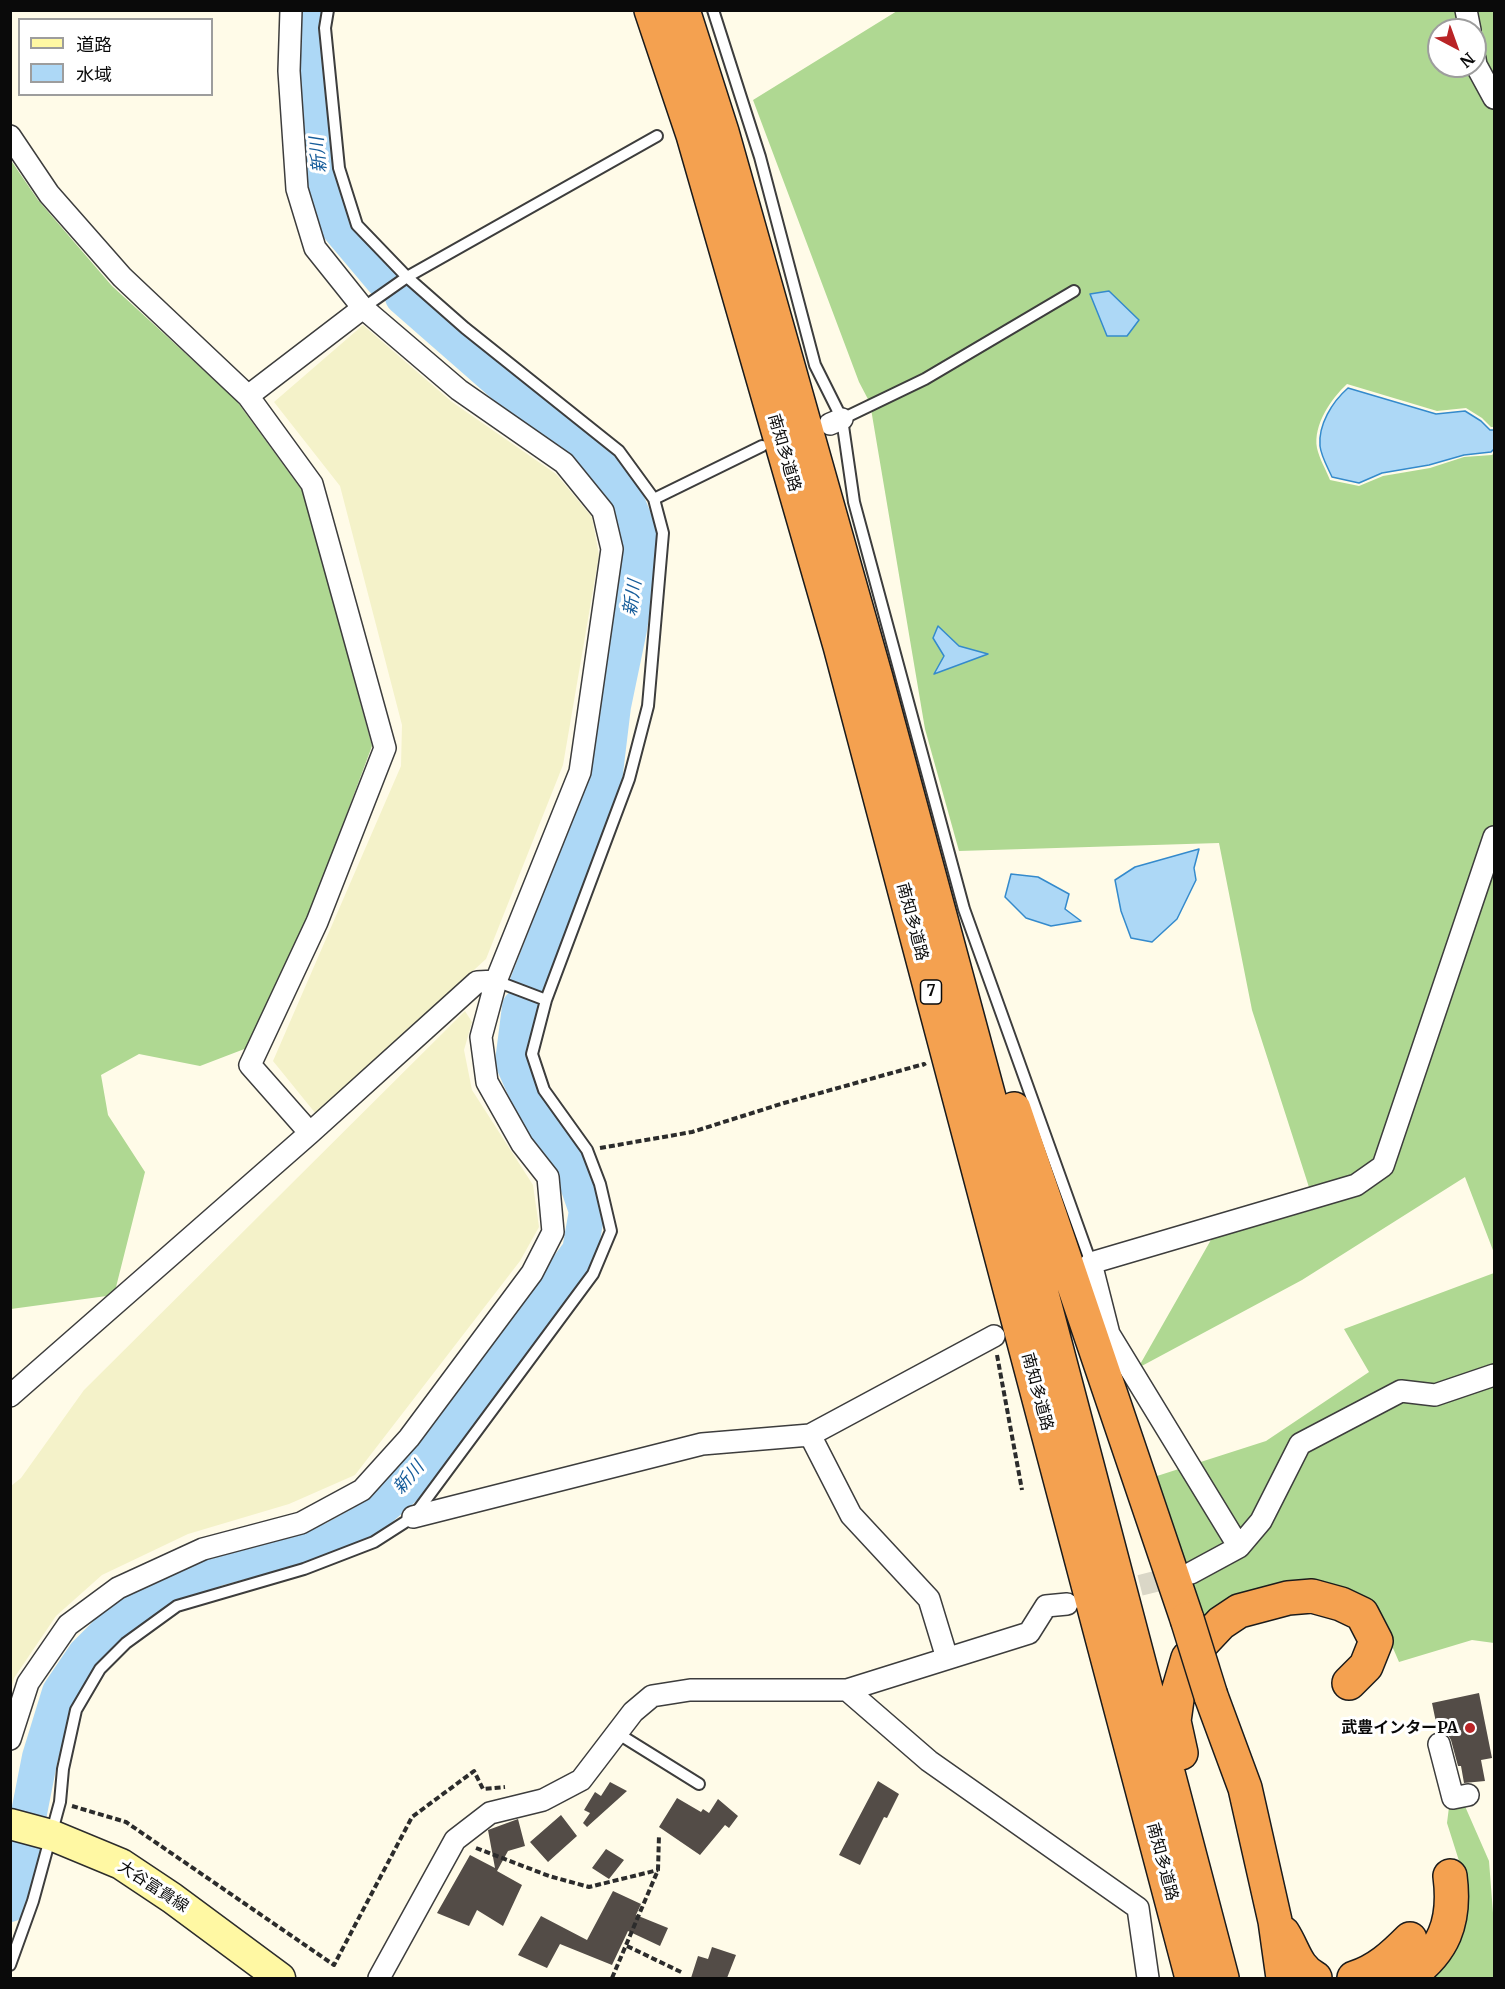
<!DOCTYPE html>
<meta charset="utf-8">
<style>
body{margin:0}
#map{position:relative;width:1505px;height:1989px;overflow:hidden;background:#fffbe8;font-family:Merriweather,"Noto Sans JP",serif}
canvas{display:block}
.frame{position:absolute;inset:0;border:12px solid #0a0a0a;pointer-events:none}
.legend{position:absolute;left:18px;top:18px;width:195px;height:78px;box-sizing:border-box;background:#fff;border:2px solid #9d9d9d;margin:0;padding:8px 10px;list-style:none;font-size:18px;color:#0a0a0a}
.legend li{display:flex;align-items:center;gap:12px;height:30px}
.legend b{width:30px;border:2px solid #9d9d9d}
.north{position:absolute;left:1427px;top:18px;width:60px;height:60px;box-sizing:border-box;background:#fff;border:2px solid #9d9d9d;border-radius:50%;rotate:139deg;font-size:16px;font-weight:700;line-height:24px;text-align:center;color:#0a0a0a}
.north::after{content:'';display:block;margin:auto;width:21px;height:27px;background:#b92426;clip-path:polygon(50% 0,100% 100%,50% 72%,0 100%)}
</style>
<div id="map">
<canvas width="1505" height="1989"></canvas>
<div class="frame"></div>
<ul class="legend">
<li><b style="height:8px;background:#fff8a3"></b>道路</li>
<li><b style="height:16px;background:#add8f6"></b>水域</li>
</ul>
<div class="north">N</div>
</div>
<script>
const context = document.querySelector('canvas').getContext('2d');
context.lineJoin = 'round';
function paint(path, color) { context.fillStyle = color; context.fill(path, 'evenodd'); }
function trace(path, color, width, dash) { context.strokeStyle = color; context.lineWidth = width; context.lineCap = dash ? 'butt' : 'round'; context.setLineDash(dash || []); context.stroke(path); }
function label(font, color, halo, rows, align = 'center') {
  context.font = font + ' Merriweather,"Noto Sans JP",serif'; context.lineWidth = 6; context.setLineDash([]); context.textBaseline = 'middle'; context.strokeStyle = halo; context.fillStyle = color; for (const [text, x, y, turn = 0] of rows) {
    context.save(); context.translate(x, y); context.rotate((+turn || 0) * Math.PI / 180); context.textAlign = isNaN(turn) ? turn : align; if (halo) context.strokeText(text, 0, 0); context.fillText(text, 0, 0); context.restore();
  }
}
paint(new Path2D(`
 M363,325L452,402L556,474L592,517L599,555L563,765L486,959L316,1114L273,1061L401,766L402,725L340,486L274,402Z
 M465,1011L472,1022L464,1050L472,1090L533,1185L539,1227L520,1261L355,1475L289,1504L188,1534L102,1575L56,1616L14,1678L11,1690V1486L21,1478L84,1390Z`), '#f4f2c9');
paint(new Path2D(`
 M897,11H1494V427H1491L1482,418L1466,408L1437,411L1347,384C1331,399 1313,425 1317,448C1319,458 1326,470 1330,480L1359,486L1383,476L1430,468L1464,457L1492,455L1494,453V613L1493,614L1494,627V1253L1465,1177L1302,1280L1138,1368L1212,1238L1316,1209L1252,1010L1219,843L959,851L925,729L870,403L859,382L753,100ZM1439,30H1475V66H1439Z
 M10,159L38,200L112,286L236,400L304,493L372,746L305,926L247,1048L200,1066L139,1054L101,1075L108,1115L145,1172L114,1295L11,1309Z
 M1494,1273V1643L1472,1640L1399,1662L1380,1618L1332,1590L1204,1617L1157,1476L1266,1441L1369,1372L1344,1329Z
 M1464,1804L1489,1861L1494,1926V1978H1431L1460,1942L1467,1886L1447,1823L1449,1807Z`), '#afd892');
const water = new Path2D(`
 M1109,291L1139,320L1127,336H1107L1090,294Z
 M1348,388L1436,414L1465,411L1481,421L1490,430H1494V449L1491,452L1464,455L1429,465L1382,473L1359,483L1332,477C1328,468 1321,456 1320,446C1318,425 1332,402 1348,388Z
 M938,626L959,646L988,654L934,674L944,656L933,638Z
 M1199,849L1194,868L1196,880L1177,919L1152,942L1131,938L1121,911L1115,880L1135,867Z
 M1011,874L1038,877L1069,894L1065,909L1081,921L1051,926L1026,918L1005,897Z`);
paint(water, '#add8f6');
trace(water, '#348acc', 1.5);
trace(new Path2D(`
 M311,10L309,32L322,182L335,223L383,280
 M403,297L555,430L595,455L624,495L638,529L639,565L629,629L613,706L603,789L527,985
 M29,1813L40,1757L60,1692L85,1655L122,1618L168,1589L217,1568L281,1551L331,1541L365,1522L404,1488L580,1251L587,1211L570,1162L540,1123L513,1062L520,1007
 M10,1904L24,1842`), '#add8f6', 36);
paint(new Path2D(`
 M1479,1693L1492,1758L1481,1760L1485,1781L1464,1783L1461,1766H1458L1451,1740L1448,1735L1438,1732L1432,1703Z
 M878,1781L899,1794L887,1818L884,1817L860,1865L839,1855Z
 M610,1782L627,1791L587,1827L583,1823L590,1813L584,1810L595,1792L601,1796Z
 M677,1798L701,1812L703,1809L709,1813L718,1799L738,1816L729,1828L725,1825L700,1855L659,1827Z
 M561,1815L577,1836L548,1862L530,1842Z
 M518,1819L525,1846L508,1851L497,1871L522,1885L503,1926L477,1910L469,1926L437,1913L470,1855L495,1868L488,1830Z
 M606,1849L624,1860L609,1879L592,1868Z
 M613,1891L641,1904L636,1915L668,1928L660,1946L628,1931L612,1965L560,1944L547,1968L518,1955L541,1916L587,1940Z
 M712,1947L736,1955L727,1978H691L698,1956L708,1959Z`), '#534c47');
trace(new Path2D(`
 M1110,1593L1185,1574`), '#dad7c7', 21, [21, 10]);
const lane = new Path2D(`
 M713,10L760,157L815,365L842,419L854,502L964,909L1091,1263
 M363,308L407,277L657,136
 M842,419L925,379L1074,291
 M654,499L762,446
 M496,981L546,1000
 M617,1733L699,1784
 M10,1965L33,1901L60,1802L63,1769L76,1710L100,1669L126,1643L177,1606L304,1569L374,1542L413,1517L593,1274L611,1231L600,1184L587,1150L544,1090L532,1054L546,1000L629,779L648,706L663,533L654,499L619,451L465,328L407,277L357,225L339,168L325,28L328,10`);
const street = new Path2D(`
 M1466,10L1470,30
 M1475,59L1476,65L1494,98
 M10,136L49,194L122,277L248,396L312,484L385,748L317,922L250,1065L310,1133
 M248,396L363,308
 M830,424L842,419
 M10,1396L310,1133L477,982L496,981
 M810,1435L851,1515L929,1599L947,1658
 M413,1517L702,1444L810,1435L994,1336
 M1239,1547L1109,1334L1091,1263L1356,1185L1383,1166L1494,837
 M1191,1573L1239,1547L1261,1521L1300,1444L1401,1391L1435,1395L1494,1375
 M847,1690L929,1761L1138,1908L1148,1978
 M10,1739L28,1683L68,1625L118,1588L203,1549L301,1523L362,1490L409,1438L532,1273L553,1232L548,1177L522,1144L487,1082L481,1037L496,981L580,772L612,549L603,511L564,463L459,390L363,308L315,248L297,189L289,71L291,10
 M1439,1744L1453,1798L1468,1795
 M379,1978L455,1840L490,1813L543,1800L581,1780L633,1712L652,1696L690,1690H847L1029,1633L1046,1606L1067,1604`);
const secondary = new Path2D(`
 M10,1824L51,1835L121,1864L172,1898L280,1978`);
const highway = new Path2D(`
 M651,10L693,135L840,646L1192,1978
 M683,10L722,132L876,678L1046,1309L1222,1978
 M1014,1109L1187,1619
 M1211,1696L1245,1788L1275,1921L1283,1978
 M1181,1753L1174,1721L1178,1692L1188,1658L1221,1623L1239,1611L1288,1598L1312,1596L1341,1604L1362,1614L1376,1641L1366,1666L1349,1683
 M1283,1933C1294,1950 1296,1968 1315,1978
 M1354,1978C1377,1971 1393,1956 1410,1939
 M1406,1978C1444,1952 1456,1922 1450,1876`);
trace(lane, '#3d3d3d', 14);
trace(street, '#3d3d3d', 24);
trace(secondary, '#2c2c2c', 33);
trace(highway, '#1b1b1b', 36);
trace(new Path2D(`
 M600,1148L692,1132L784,1103L924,1064L925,1066
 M997,1355L1022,1490
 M72,1806L126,1822L334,1965L412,1817L474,1771L483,1789L505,1787
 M476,1848L549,1876L589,1887L658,1870
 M627,1946L683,1973
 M612,1978L658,1870L659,1835`), '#2c2c2c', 4, [6, 3]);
trace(lane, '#fff', 10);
trace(street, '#fff', 21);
trace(secondary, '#fff8a3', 30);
trace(highway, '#f4a150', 33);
const highwayBridge = new Path2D(`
 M1187,1619L1211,1696`);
trace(highwayBridge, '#1b1b1b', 36, []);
trace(highwayBridge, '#f4a150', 33);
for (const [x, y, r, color] of [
 [1470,1728,6,"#b92426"]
]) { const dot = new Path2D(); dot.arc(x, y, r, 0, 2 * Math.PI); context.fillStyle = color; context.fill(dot); trace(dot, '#fff', 2); }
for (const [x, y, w] of [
 [931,992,21]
]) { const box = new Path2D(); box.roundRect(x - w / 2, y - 12, w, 24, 4.5); context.fillStyle = '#fff'; context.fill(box); trace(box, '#0a0a0a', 1.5); }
label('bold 15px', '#0a0a0a', null, [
 ["7",931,992]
]);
label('16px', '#0a0a0a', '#fff', [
 ["南知多道路",784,453,74],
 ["南知多道路",912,922,75],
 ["南知多道路",1037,1392,75],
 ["南知多道路",1162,1862,75],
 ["大谷富貴線",153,1887,33]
]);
label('bold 16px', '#0a0a0a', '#fff', [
 ["武豊インターPA",1458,1728]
], 'right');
label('italic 18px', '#155c9a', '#fff', [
 ["新川",319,155,-95],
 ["新川",633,598,-81],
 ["新川",409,1478,-50]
]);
</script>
